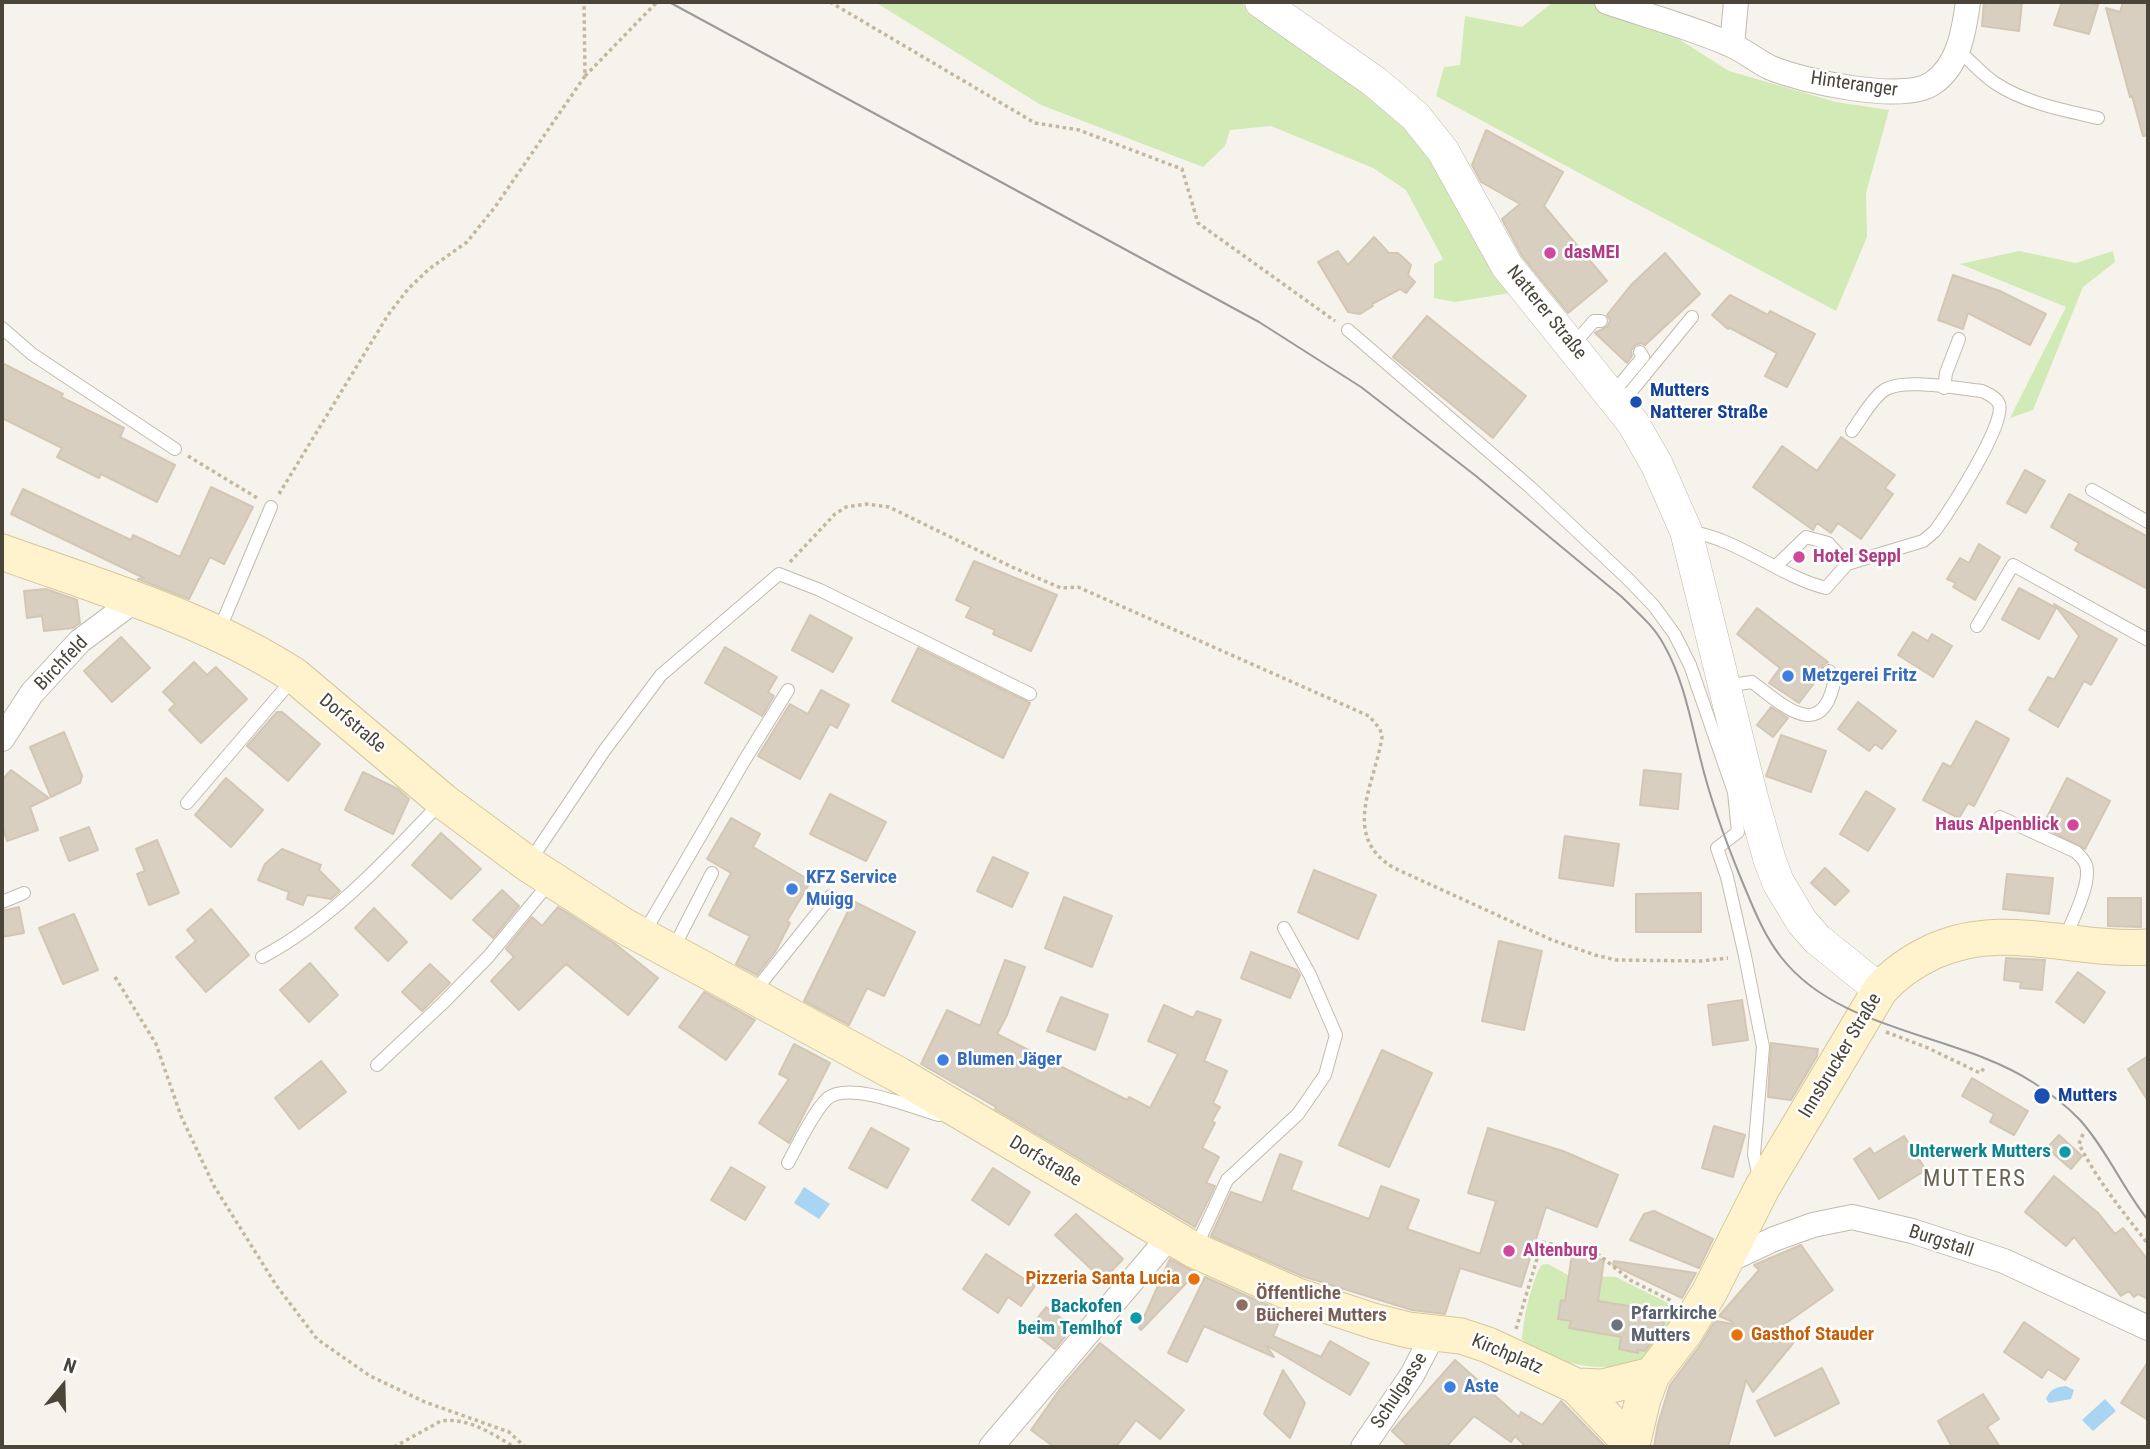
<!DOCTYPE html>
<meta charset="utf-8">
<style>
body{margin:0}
#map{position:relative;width:2150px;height:1449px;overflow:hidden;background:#f6f3ec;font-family:"Roboto Condensed",sans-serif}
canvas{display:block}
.frame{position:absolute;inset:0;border:4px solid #4b4439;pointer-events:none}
.north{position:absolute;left:28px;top:1351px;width:70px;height:70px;-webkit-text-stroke:5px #fff;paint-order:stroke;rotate:19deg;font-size:19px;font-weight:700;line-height:28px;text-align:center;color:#4b4439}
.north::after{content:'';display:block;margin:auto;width:24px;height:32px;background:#4b4439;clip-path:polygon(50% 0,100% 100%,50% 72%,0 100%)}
</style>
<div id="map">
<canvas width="2150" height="1449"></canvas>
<div class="frame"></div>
<div class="north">N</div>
</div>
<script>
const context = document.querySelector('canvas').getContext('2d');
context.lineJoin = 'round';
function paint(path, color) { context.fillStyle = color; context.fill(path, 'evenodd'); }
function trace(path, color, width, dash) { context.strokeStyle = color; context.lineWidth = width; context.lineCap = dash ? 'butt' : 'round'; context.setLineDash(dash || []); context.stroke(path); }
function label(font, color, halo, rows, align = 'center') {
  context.font = font + ' "Roboto Condensed",sans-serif'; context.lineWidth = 5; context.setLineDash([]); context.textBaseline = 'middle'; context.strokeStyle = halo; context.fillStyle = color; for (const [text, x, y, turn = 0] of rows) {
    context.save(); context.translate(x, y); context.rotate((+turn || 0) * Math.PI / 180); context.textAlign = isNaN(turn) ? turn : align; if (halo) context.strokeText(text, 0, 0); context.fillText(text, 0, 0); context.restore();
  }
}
paint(new Path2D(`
 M875,2H1240L1371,91L1412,128L1448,193L1510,293L1455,302L1434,298V264L1443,259L1406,190L1373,168L1271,126L1230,130L1225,146L1203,167L1041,105Z
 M1553,2H1591L1666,31L1729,71L1836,102L1889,110L1866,193L1867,237L1836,311L1436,96L1444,67L1460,65L1465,16L1522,27Z
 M2019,251L2076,263L2113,251L2115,262L2083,287L2033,410L2010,418L2066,307L1960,264Z
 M1548,1264L1568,1275L1616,1277L1674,1306L1682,1316C1674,1328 1665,1347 1653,1355C1619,1378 1550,1366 1522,1339C1524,1314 1530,1288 1541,1265Z`), '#d2eab5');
paint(new Path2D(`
 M804,1187L830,1204L819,1219L794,1203Z
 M2066,1386L2074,1390L2071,1399L2049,1403L2046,1399C2050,1389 2056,1387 2066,1386Z
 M2105,1399L2116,1411L2093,1431L2082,1420Z`), '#a9d4f2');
const building = new Path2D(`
 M1984,2H2022L2019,31L1982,26Z
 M2062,2H2087L2098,5L2089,34L2054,25Z
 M2123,2H2148V135L2143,136L2132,96L2130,97L2106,8L2120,12Z
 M1486,130L1563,172L1544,206L1607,281L1568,313L1522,256L1502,219L1520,204L1481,182L1472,165Z
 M1374,237L1389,253H1398L1411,265L1408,275L1415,282L1406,293L1400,289L1372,304L1373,306L1360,314L1348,312L1318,262L1338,251L1348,265Z
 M1665,253L1700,294L1645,345L1641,343L1635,345L1631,351L1632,356L1627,363L1595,333L1608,326L1610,320L1607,315L1631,285Z
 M1953,275L2000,291L2046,314L2030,345L1968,313L1963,329L1938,320Z
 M1730,295L1768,315L1770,311L1815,334L1787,387L1765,376L1777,353L1730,328L1728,329L1712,315Z
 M1427,316L1526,396L1493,438L1393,357Z
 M2,363L63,394L61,397L124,428L120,437L175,465L157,502L101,474L99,478L57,457L62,448L2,418Z
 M1841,437L1895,475L1885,488L1893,494L1861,539L1838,523L1831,533L1817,523L1813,530L1753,487L1782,446L1817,471Z
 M2025,470L2045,481L2026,513L2007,503Z
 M211,487L253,507L224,564L210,557L189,599L138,579L144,578L11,514L23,489L131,540L133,535L180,557Z
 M2069,494L2148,537V589L2075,550L2079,543L2051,527Z
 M1979,544L2000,557L1975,600L1953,587L1956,583L1947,579L1960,558L1969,563Z
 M974,561L1057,595L1031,651L993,634L995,630L966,617L971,607L956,600Z
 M2019,588L2056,608L2039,639L2002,619Z
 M46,589L77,600L80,623L73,628L44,631L42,616L27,618L24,591Z
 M2054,604L2117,639L2091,685L2084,681L2058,727L2029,710L2048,677L2054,680L2079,636Z
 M1757,608L1828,662L1823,665L1821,674L1799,703L1769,683L1780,668L1737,634Z
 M810,615L852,638L833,672L792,650Z
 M1913,632L1928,641L1932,634L1952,646L1933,677L1898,655Z
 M121,637L150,668L112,702L84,671Z
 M725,647L777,677L768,692L774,696L762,716L705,683Z
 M918,648L1030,703L1003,758L892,701Z
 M194,662L207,675L216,667L247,699L201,743L169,710L175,704L163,692Z
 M821,690L849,705L837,728L830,724L800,779L758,756L790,704L808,714Z
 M1858,702L1896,731L1882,749L1875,744L1869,751L1838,729Z
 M1771,707L1788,718L1773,737L1757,725Z
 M277,712H282L320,744L288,781L247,746Z
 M1976,721L2009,739L1974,806L1968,803L1959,818L1923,800L1943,763L1951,767Z
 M64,732L82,776L80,783L51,797L30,747Z
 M1781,735L1826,751L1811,792L1766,776Z
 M11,770L49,798L30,807L38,830L7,841L2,824V780Z
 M1644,770L1681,774L1678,809L1640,805Z
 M363,772L398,789L409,799L393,834L345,810Z
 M226,778L263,810L231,847L195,815Z
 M2067,778L2110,801L2085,849L2042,827Z
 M1866,791L1895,809L1868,851L1840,834Z
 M830,794L886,822L866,861L810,834Z
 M731,818L760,834L753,847L811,881L787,921L790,923L775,952L757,975L736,964L750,936L709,915L731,873L707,859Z
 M89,827L98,850L69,861L60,838Z
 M441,833L481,869L451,899L412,865Z
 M1565,836L1619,844L1613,886L1559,878Z
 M157,840L179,893L149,905L137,874L145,871L136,849Z
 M282,849L321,865L319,870L340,891L331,899L307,895L303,905L287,899L289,892L258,880L265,864Z
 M993,857L1028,873L1012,907L977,891Z
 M1825,868L1849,891L1835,905L1811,883Z
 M1314,870L1376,895L1358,939L1298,912Z
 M2007,874L2053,878L2049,914L2003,909Z
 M502,890L519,906L493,938L473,920Z
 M1701,893V932H1636V894Z
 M1064,897L1112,916L1092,967L1045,948Z
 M2108,898H2141V927L2108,926Z
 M853,901L915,932L884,996L867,988L849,1025L804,1001Z
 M19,907L24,933L2,937V911Z
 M558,907L614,943L658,978L628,1015L566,964L519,1010L491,981L514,957L506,949L532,917L542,926Z
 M374,908L407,942L388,961L355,928Z
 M211,909L249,955L206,992L176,957L196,941L187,930Z
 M74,914L98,970L63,984L39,928Z
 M1499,941L1542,951L1524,1030L1482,1021Z
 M1251,952L1297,970L1300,975L1290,998L1241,978Z
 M2006,958L2045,960L2042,990L2020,988L2021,982L2004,980Z
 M1005,960L1025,967L1007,1015L997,1034L1127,1100L1129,1097L1150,1108L1178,1054L1148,1041L1164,1005L1193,1018L1197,1011L1221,1020L1204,1061L1227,1071L1213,1103L1220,1107L1212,1121L1215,1123L1202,1148L1219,1157L1206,1183L1215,1186L1195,1227L995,1109L996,1107L921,1064L947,1010L980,1026Z
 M310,963L338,995L309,1022L280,990Z
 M430,964L450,983L422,1011L402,992Z
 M2078,972L2105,992L2084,1023L2056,1002Z
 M704,992L755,1020L726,1060L679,1027Z
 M1061,997L1108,1015L1095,1050L1047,1031Z
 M1742,1000L1748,1040L1713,1045L1708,1005Z
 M1771,1043L1818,1049L1817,1056L1791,1100L1768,1097Z
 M794,1044L830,1063L789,1143L759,1123L789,1079L779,1074Z
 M1382,1050L1432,1073L1389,1167L1339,1145Z
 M2148,1056V1101L2128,1069Z
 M321,1061L346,1092L299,1129L275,1098Z
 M1972,1078L2028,1111L2014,1135L1990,1122L1994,1114L1962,1096Z
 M1714,1126L1745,1135L1733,1177L1702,1168Z
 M871,1128L909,1149L887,1188L849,1168Z
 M1488,1128L1563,1151L1618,1175L1597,1227L1546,1207L1521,1287L1460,1268L1445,1314L1412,1310L1302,1276L1211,1236L1231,1192L1262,1203L1280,1154L1302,1162L1291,1190L1369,1219L1381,1186L1419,1200L1407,1229L1480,1254L1496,1201L1468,1193Z
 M2059,1135L2082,1156L2071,1169L2047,1148Z
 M1904,1136L1926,1170L1879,1199L1854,1159L1870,1148L1874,1154Z
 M731,1167L765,1187L745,1220L711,1200Z
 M993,1168L1030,1192L1009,1225L972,1200Z
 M2054,1176L2098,1213L2115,1234L2123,1228L2148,1260V1299L2138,1294L2134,1297L2129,1291L2121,1296L2074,1237L2066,1246L2025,1212Z
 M1654,1211L1713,1239L1699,1268L1630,1240L1644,1214Z
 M1076,1214L1123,1259L1103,1280L1055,1235Z
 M1801,1245L1833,1290L1779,1328L1794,1342L1753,1392L1746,1380L1728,1447H1654L1658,1424L1670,1385L1701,1344L1715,1321L1733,1324V1322L1719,1316L1759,1270L1754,1265Z
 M986,1254L1035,1286L1021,1306L1008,1297L998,1313L963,1289Z
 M1572,1255L1604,1260L1598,1301L1666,1312L1663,1328L1645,1351L1638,1350V1353L1619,1349L1621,1337L1569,1328L1571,1321L1558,1319L1561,1300L1565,1301Z
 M1170,1259L1196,1273L1141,1330L1139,1328Z
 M1614,1261L1696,1273L1682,1298L1613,1265Z
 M1205,1277L1283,1312L1273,1336L1321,1357L1330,1341L1369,1363L1350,1395L1266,1345L1274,1357L1204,1326L1187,1362L1168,1353Z
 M1046,1307L1073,1327L1055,1349L1029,1329Z
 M2024,1322L2079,1359L2065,1380L2048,1369L2042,1378L2004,1352Z
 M1100,1343L1184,1410L1160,1439L1136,1420L1116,1447H1054L1031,1430L1060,1389Z
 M1455,1360L1519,1417L1521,1412L1542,1425L1561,1401L1606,1447H1526L1515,1436L1511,1442L1474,1416L1446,1447H1409L1392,1431Z
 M2148,1362V1420L2121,1403Z
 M1822,1368L1839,1403L1775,1436L1757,1401Z
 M1283,1370L1305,1403L1290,1438L1264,1414Z
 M1983,1394L1999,1419L1987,1427L2000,1447H1952L1938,1421Z`);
paint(building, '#d8cfc1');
trace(building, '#d3c7b4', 2);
const service = new Path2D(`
 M1958,50C1970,60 1981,74 1995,83C2025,103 2063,110 2098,118
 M2,328L32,354L175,449
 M1348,330L1530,487L1627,578L1654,606L1675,635L1690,665L1734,792L1749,788
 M1572,346L1594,321H1601
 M1944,388L1946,373L1959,339
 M1612,394L1643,357L1640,352
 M1620,405L1692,317
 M2092,490L2148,522
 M1686,531C1739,538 1776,575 1826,588L1847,564L1923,541L1935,531C1948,513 2007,423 1999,404C1996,397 1988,394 1982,391C1959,389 1902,377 1883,391C1871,400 1861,419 1852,431
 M1775,567L1806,537L1828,543L1847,564
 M1977,626L2013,565L2148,640
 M218,633L271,507
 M1725,686L1752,682C1783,705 1823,745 1835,678L1829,671
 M1734,792L1738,832L1717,848L1727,877L1745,956L1763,1047L1754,1154L1759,1178
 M187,803L293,679
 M2000,817L2076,852C2080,856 2084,859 2086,865C2092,883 2071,923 2064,940
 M530,861L604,751L661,675L779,574L820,590L1030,694
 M2,902L24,893
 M644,933L744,761L788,690
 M672,951L712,873
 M262,957C332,920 388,858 442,801
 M754,992L831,896
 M377,1065L443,1003L488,957L551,881
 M788,1163C797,1146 815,1109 828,1098C850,1081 914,1108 939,1115
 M1196,1247L1227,1180L1298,1114L1325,1075L1336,1035L1310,975L1284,928`);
const minor = new Path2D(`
 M1607,2C1648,16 1690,27 1729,44C1744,50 1756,61 1771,68C1803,81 1904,104 1933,83C1959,65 1964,31 1968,2
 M1732,45L1736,2
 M2,739L32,693L80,641L135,600
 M1727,1261L1774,1239L1813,1225L1852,1217L1912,1231L2004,1261L2148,1328
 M991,1447L1170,1236
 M1363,1447L1412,1375L1434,1333`);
const tertiary = new Path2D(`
 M1261,2L1375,82L1415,116L1443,151L1507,266L1633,423L1657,465L1686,531L1752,798L1770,861L1778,882L1802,922L1817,939L1880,990`);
const secondary = new Path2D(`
 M2,552C99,587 208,619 295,676L443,801L528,864L624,926L899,1075L1194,1250L1295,1295L1373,1321L1408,1330L1461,1336L1488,1345L1576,1386L1632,1445
 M1576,1386L1603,1387L1652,1375
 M1632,1445L1643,1399L1652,1375L1685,1332L1709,1293L1762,1188L1880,990C1895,973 1911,962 1932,952C2003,919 2074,952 2148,947`);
trace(service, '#c2bbae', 14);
trace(minor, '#c2bbae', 26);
trace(tertiary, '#c2bbae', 33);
trace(secondary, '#d6c79b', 37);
trace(new Path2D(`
 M830,2L1035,123L1079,130L1182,169L1198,223L1335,321
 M585,76L657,2
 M188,456L259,499
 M279,494L388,315L408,289L429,269L467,242L495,207L585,76L584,2
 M790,562L835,514L846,507L866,504L889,507L1012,567L1061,588L1078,587L1369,716L1380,729L1382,737C1375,784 1340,836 1394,868L1552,940L1595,955L1616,960L1701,961L1728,958
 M115,977L156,1044L181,1116L214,1186L276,1285L317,1339L370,1376L425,1402L509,1432L525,1447
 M1886,1032L1928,1048L1980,1073L1986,1066
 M2083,1134L2079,1144C2097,1180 2123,1212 2148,1244
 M1516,1329L1542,1242L1598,1254L1630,1280L1672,1301
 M394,1447L441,1421C468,1417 493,1434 514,1447`), '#c4b79f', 3.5, [3.5, 3.5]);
trace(service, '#fff', 12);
trace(minor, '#fff', 24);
trace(tertiary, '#fff', 32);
trace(secondary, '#fff3cd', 35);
trace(new Path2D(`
 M669,2L1259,322L1361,387L1476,476L1622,597C1637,612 1654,626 1664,645C1684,680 1691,722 1701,761C1711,802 1726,842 1742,881C1753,907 1763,934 1781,957C1840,1033 1956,1032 2034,1083C2051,1094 2066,1105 2080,1120C2107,1150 2123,1189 2148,1220`), '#9a9a9a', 2);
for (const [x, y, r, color] of [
 [1550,253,7,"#d1479c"],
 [1636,402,7,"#1a4fb4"],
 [1799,557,7,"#d1479c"],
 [1788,676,7,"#3f7fe0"],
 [2073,825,7,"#d1479c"],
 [792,889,7,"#3f7fe0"],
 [943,1060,7,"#3f7fe0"],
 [2042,1096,9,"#1a4fb4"],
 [2065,1152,7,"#0f9aa8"],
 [1509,1251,7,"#d1479c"],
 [1194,1279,7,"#e8710a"],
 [1242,1305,7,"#8d6e63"],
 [1136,1318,7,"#0f9aa8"],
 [1617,1325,7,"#6b7280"],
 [1737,1335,7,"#e8710a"],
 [1450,1387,7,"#3f7fe0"]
]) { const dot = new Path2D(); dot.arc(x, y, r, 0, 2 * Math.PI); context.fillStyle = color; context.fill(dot); trace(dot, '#fff', 2.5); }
label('19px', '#4b4439', '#fff', [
 ["Hinteranger",1854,85,8],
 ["Natterer Straße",1546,313,51],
 ["Birchfeld",62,664,-46],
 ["Dorfstraße",352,724,40],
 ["Innsbrucker Straße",1841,1056,-59],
 ["Dorfstraße",1045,1162,31],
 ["Burgstall",1941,1242,18],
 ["Kirchplatz",1507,1355,23],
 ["Schulgasse",1400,1391,-57]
]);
label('bold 19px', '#b23c85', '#fff', [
 ["dasMEI",1564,253],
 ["Hotel Seppl",1813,557],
 ["Haus Alpenblick",2059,825,"right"],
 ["Altenburg",1523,1251]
], 'left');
label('bold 19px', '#164399', '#fff', [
 ["Mutters",1650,391],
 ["Natterer Straße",1650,413],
 ["Mutters",2058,1096]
], 'left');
label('bold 19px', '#366cbe', '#fff', [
 ["Metzgerei Fritz",1802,676],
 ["KFZ Service",806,878],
 ["Muigg",806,900],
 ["Blumen Jäger",957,1060],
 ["Aste",1464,1387]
], 'left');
label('bold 19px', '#0d838f', '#fff', [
 ["Unterwerk Mutters",2051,1152],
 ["Backofen",1122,1307],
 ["beim Temlhof",1122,1329]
], 'right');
label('bold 19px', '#c56008', '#fff', [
 ["Pizzeria Santa Lucia",1180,1279],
 ["Gasthof Stauder",1751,1335,"left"]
], 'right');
label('bold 19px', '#785e54', '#fff', [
 ["Öffentliche",1256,1294],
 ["Bücherei Mutters",1256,1316]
], 'left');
label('bold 19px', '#5b616d', '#fff', [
 ["Pfarrkirche",1631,1314],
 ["Mutters",1631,1336]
], 'left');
context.letterSpacing = '2px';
label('23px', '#6e6250', '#fff', [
 ["MUTTERS",1975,1180]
]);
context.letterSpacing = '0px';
</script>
